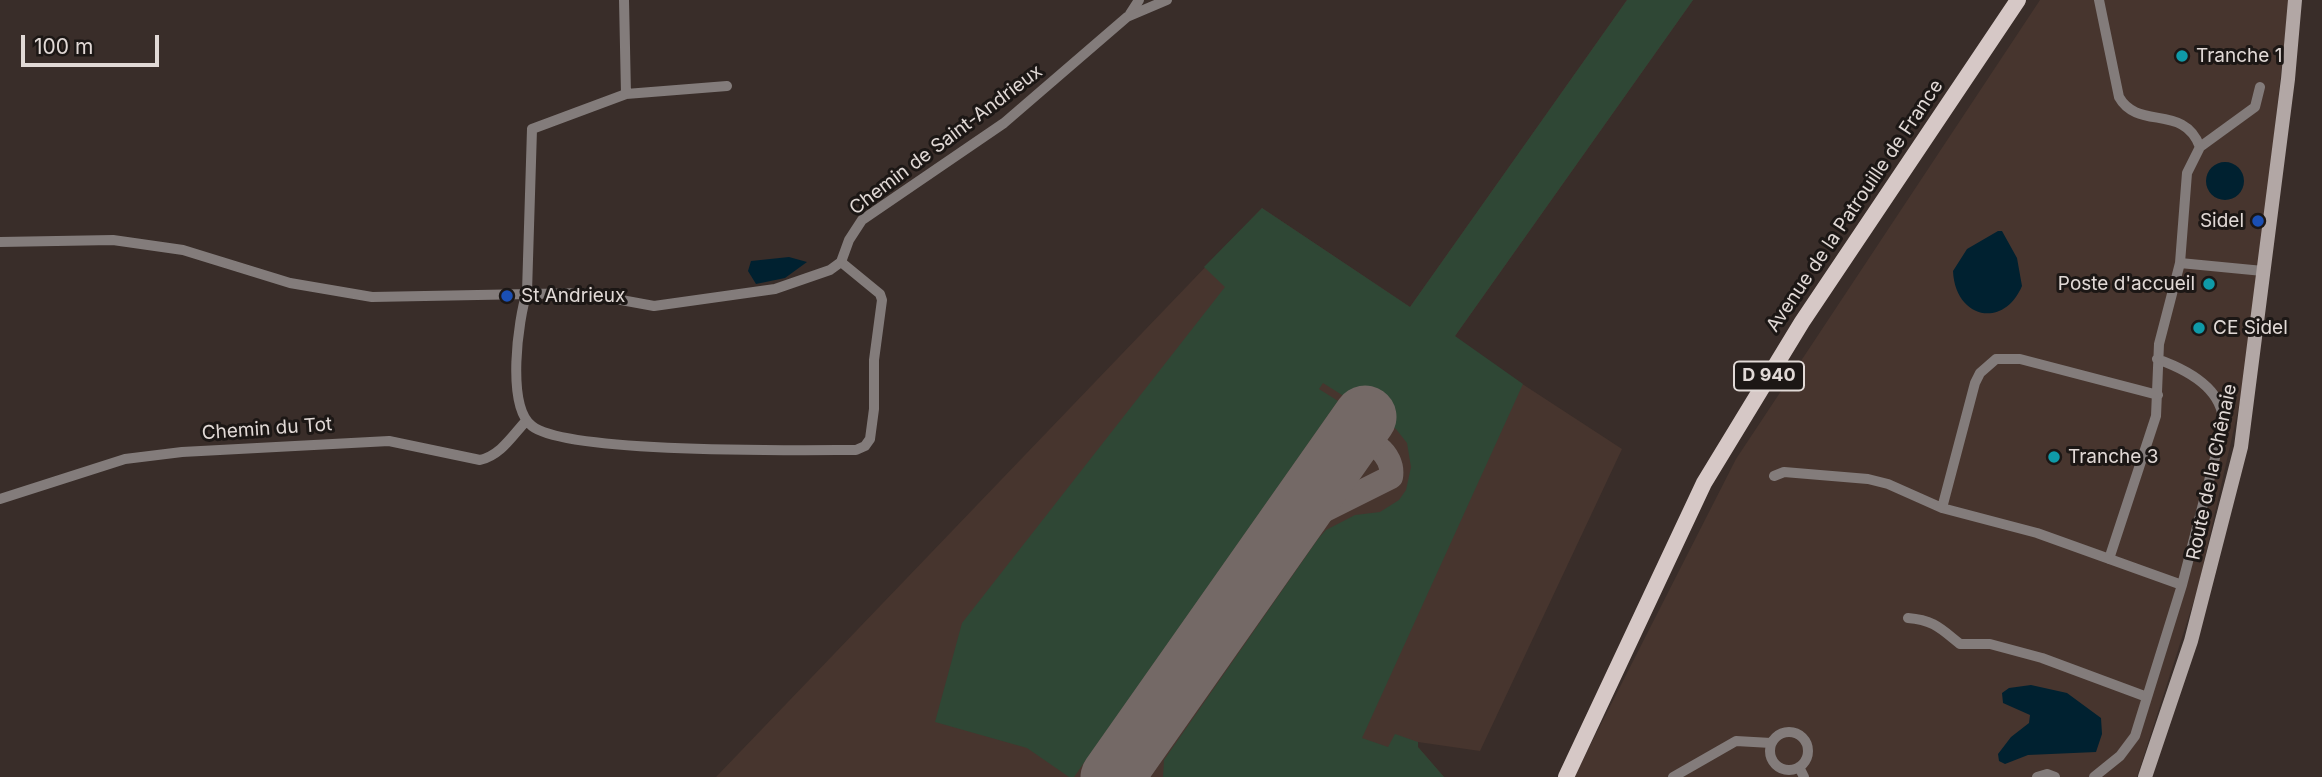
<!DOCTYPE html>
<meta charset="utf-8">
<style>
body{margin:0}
#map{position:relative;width:2322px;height:777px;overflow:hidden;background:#392d29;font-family:Inter,sans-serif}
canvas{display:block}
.scale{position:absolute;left:21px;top:35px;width:138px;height:32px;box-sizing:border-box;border:4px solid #e1d9d6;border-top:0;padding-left:9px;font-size:21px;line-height:24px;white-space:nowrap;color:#e1d9d6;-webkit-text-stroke:5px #1c1715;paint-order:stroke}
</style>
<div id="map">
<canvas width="2322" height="777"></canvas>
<div class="scale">100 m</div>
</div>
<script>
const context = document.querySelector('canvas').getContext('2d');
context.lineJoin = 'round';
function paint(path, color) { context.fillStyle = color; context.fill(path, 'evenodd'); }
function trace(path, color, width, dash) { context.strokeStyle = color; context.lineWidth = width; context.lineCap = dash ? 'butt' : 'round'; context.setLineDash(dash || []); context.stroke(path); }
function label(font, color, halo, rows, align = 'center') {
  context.font = font + ' Inter,sans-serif'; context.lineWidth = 6; context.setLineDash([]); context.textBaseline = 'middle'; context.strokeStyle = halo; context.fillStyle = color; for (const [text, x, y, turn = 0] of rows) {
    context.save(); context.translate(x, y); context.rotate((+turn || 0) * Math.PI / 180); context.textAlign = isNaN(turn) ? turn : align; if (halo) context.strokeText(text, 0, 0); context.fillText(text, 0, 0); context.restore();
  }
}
paint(new Path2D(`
 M1627,0H1693L1455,336L1458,342L1622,449L1480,751L1418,742V747L1444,777H716L1262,208L1410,307Z
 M2040,0H2289L2249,362L2198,588L2137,777H1574L1736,459Z`), '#47352e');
paint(new Path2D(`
 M1627,0H1693L1455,336L1523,384L1362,738L1388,747L1395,734L1418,742V747L1444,777H1163L1164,760L1318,539L1326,530L1355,515L1380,512L1399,500L1406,490L1411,467L1407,443L1396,429L1323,383L1319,389L1338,401L1074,777H1069L1027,748L935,722L962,623L1225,287L1204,267L1262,208L1410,307Z`), '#2f4735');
paint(new Path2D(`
 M2206 181a19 19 0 1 1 38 0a19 19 0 1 1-38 0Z
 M1998,231H2002L2017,258L2022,286C2003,330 1955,318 1953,271L1967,249Z
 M789,257L807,262L785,278L756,284L748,271L751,261Z
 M2031,685L2067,693L2101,718L2102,734L2096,752L2028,755L2005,764L1999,761L1998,754L2011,737L2029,723L2030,715L2003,703L2002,693L2009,688Z`), '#002130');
trace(new Path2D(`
 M1281,537L1297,524L1391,477C1395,454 1367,432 1346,444
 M1138,777L1139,748L1148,727`), '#746966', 24);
trace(new Path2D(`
 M1112,777L1365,417`), '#746966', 63);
trace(new Path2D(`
 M624,0L626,94
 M2099,0L2119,97C2138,131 2184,103 2200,147
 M1130,14L1139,0
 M727,86L626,94L532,129L527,292C518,320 506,406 532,426C567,454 801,450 856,450L865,446L870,439L874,409V360L882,300L880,294L841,262
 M0,242L113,240L183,250L290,283L372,297L583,293L654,306L775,289L830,270L841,262L849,240L862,220L1004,123L1127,17L1167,0
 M2180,263L2263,271
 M1774,476L1784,472L1868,479L1888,484L1942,508L2037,533L2182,585
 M0,499L125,459L182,452L389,441L480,460C501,455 512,436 526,421
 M1942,508L1975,383L1980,373L1996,359H2020L2158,395
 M2109,559L2156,416L2159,344L2180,263L2187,173L2200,147L2255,107L2260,87
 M1908,618C1934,620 1941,629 1960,644H1990L2042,658L2147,697
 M1770 751a19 19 0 1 1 38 0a19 19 0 1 1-38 0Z
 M1799,767L1804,777
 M1673,777L1736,741L1771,743
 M2037,777L2047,774L2055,777
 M2094,777L2120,756L2135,736L2182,585L2223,427C2226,390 2188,370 2157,359`), '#837c7b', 10);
trace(new Path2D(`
 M2145,777L2191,641L2241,447L2288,79L2295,0`), '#b2a7a5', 14);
trace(new Path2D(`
 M1566,777L1704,483L1802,322L2018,0`), '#d6c8c6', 16);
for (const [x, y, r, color] of [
 [2182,56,7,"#0f9aa8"],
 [2258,221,7,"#1a4fb4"],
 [2209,284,7,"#0f9aa8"],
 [507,296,7,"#1a4fb4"],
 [2199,328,7,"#0f9aa8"],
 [2054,457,7,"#0f9aa8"]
]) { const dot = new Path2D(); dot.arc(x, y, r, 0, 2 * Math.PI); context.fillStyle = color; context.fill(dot); trace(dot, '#1c1715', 2.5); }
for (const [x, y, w] of [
 [1769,376,70]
]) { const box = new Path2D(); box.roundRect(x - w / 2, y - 14.5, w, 29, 5); context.fillStyle = '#1c1715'; context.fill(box); trace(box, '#e1d9d6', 2); }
label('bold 18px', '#e1d9d6', null, [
 ["D 940",1769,376]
]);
label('19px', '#e1d9d6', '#1c1715', [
 ["Tranche 1",2196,56],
 ["Sidel",2244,221,"right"],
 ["Poste d'accueil",2195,284,"right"],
 ["St Andrieux",521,296],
 ["CE Sidel",2213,328],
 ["Tranche 3",2068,457]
], 'left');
label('19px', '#e1d9d6', '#1c1715', [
 ["Chemin de Saint-Andrieux",946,140,-37],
 ["Avenue de la Patrouille de France",1855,206,-56],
 ["Chemin du Tot",267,429,-4],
 ["Route de la Chênaie",2212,472,-78]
]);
</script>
